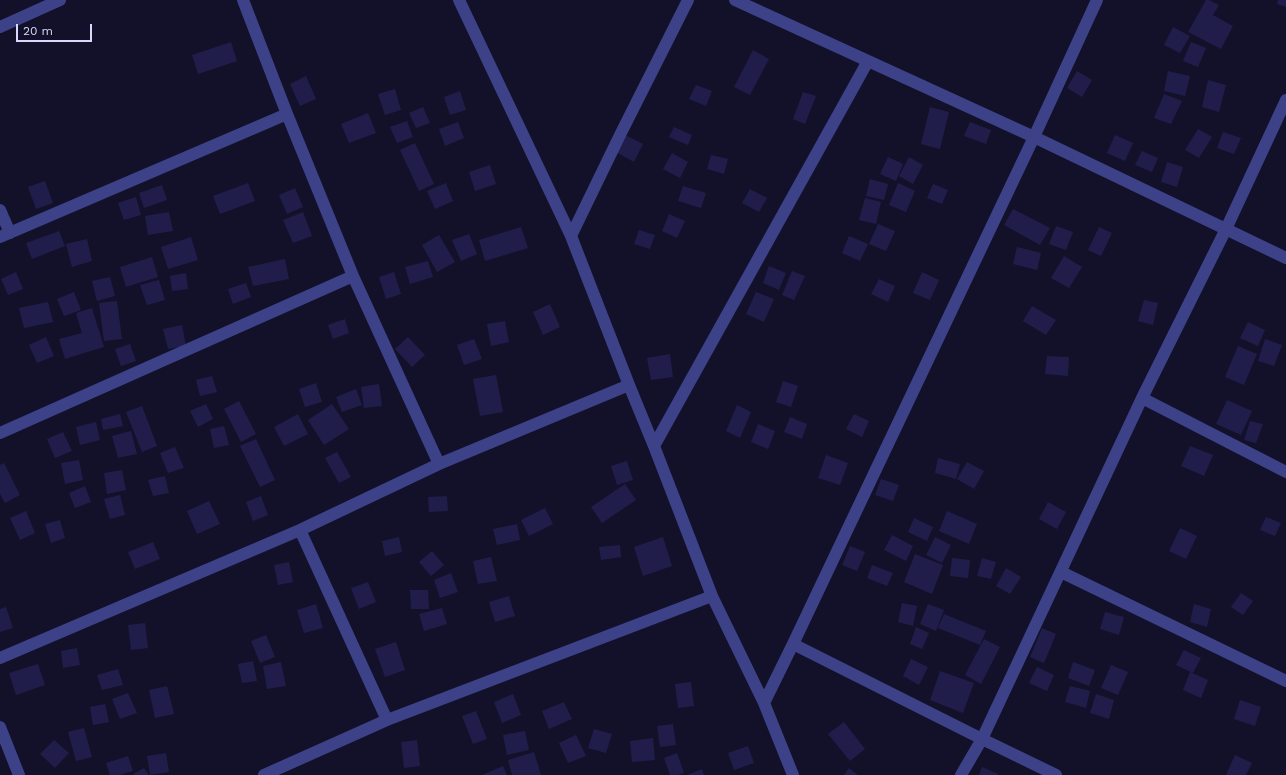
<!DOCTYPE html>
<style>
body{margin:0}
#map{position:relative;width:1286px;height:775px;overflow:hidden;background:#121129;font-family:"Work Sans",sans-serif}
canvas{display:block}
.scale{position:absolute;left:16px;top:24px;width:76px;height:18px;box-sizing:border-box;border:2px solid #d9d9ff;border-top:0;padding-left:5px;font-size:12px;line-height:14px;white-space:nowrap;color:#d9d9ff;-webkit-text-stroke:3px #121129;paint-order:stroke}
</style>
<div id="map">
<canvas width="1286" height="775"></canvas>
<div class="scale">20 m</div>
</div>
<script>
const context = document.querySelector('canvas').getContext('2d');
context.lineJoin = 'round';
function paint(path, color) { context.fillStyle = color; context.fill(path, 'evenodd'); }
function trace(path, color, width, dash) { context.strokeStyle = color; context.lineWidth = width; context.lineCap = dash ? 'butt' : 'round'; context.setLineDash(dash || []); context.stroke(path); }
paint(new Path2D(`
 M1206,0H1209L1219,5L1213,15L1233,26L1221,49L1188,32Z
 M1278,0H1286V7L1277,4Z
 M1173,27L1190,36L1180,53L1164,45Z
 M231,42L237,61L198,74L192,55Z
 M1191,42L1206,48L1198,67L1183,61Z
 M753,50L769,59L750,95L734,87Z
 M1077,71L1092,80L1082,97L1067,88Z
 M1168,71L1190,76L1185,96L1164,91Z
 M306,76L316,99L300,106L290,84Z
 M1208,80L1226,85L1219,112L1202,107Z
 M696,85L712,91L706,106L689,99Z
 M395,89L401,110L385,115L378,94Z
 M460,91L466,110L450,115L444,97Z
 M803,92L816,96L805,124L793,119Z
 M1164,94L1182,101L1171,124L1154,118Z
 M423,107L430,123L416,128L409,113Z
 M930,107L949,112L940,149L921,144Z
 M368,113L376,133L349,143L341,124Z
 M407,121L413,137L397,143L390,127Z
 M458,122L464,138L445,146L439,129Z
 M970,122L991,130L986,144L964,136Z
 M674,127L692,135L688,145L669,137Z
 M1198,129L1212,137L1199,158L1185,150Z
 M1223,132L1241,138L1234,154L1217,148Z
 M625,135L643,144L634,162L616,152Z
 M1115,135L1133,143L1125,161L1107,153Z
 M415,143L434,184L419,191L400,150Z
 M1142,151L1158,158L1152,172L1135,165Z
 M672,153L688,162L680,178L663,169Z
 M711,155L728,159L724,174L707,169Z
 M888,157L903,164L896,181L880,174Z
 M909,157L923,165L913,184L899,176Z
 M1167,162L1183,167L1177,187L1161,182Z
 M490,165L496,184L475,191L469,172Z
 M870,179L888,184L884,200L866,196Z
 M45,181L53,203L36,209L28,187Z
 M248,183L255,201L220,214L213,196Z
 M446,183L453,201L435,209L427,191Z
 M898,183L915,191L906,212L889,205Z
 M933,184L948,190L942,204L927,198Z
 M162,185L167,200L144,208L139,193Z
 M683,186L706,193L701,208L678,201Z
 M295,188L303,207L287,214L279,195Z
 M750,189L767,198L759,212L742,203Z
 M136,197L141,215L124,220L118,203Z
 M865,198L881,202L876,224L859,220Z
 M1013,209L1050,228L1040,245L1004,225Z
 M169,212L173,231L148,235L145,216Z
 M303,212L312,236L293,243L283,220Z
 M669,214L685,221L677,238L662,231Z
 M878,224L895,231L886,251L869,244Z
 M1056,226L1073,232L1066,250L1049,244Z
 M521,227L528,248L485,261L479,240Z
 M1099,227L1112,233L1101,256L1088,250Z
 M639,230L655,235L650,249L634,244Z
 M59,231L65,246L32,259L26,243Z
 M469,234L477,254L461,261L452,240Z
 M439,235L455,262L437,272L422,245Z
 M849,236L868,244L860,261L842,253Z
 M191,237L198,260L168,269L161,247Z
 M87,239L92,261L72,267L66,244Z
 M1017,247L1041,253L1037,270L1013,264Z
 M1064,256L1082,267L1069,288L1051,278Z
 M152,257L158,277L126,287L120,267Z
 M285,259L289,279L253,286L248,267Z
 M428,261L433,277L410,284L405,267Z
 M769,266L786,273L779,290L763,283Z
 M792,271L805,276L794,300L782,295Z
 M16,272L23,289L8,295L1,279Z
 M394,272L401,294L386,299L379,277Z
 M922,272L939,280L930,300L913,293Z
 M186,273L188,289L172,291L170,276Z
 M110,277L115,296L97,301L92,281Z
 M879,279L895,286L888,302L871,294Z
 M159,280L165,300L147,305L140,285Z
 M246,283L251,297L233,304L228,289Z
 M74,292L81,310L64,316L57,299Z
 M756,292L774,299L764,322L746,314Z
 M1144,300L1158,303L1153,325L1138,321Z
 M117,301L122,339L104,341L99,303Z
 M48,302L53,322L24,328L19,308Z
 M550,304L560,327L543,335L533,312Z
 M1032,306L1056,320L1046,335L1023,321Z
 M92,308L104,347L65,359L59,339L82,333L76,313Z
 M345,319L349,333L333,339L328,325Z
 M505,321L509,342L491,346L487,324Z
 M1248,322L1265,330L1258,346L1240,338Z
 M182,325L186,346L168,349L163,329Z
 M46,337L54,356L37,363L29,345Z
 M408,337L425,355L412,367L395,349Z
 M474,339L482,359L464,365L457,345Z
 M1265,339L1282,345L1274,366L1258,361Z
 M130,344L136,361L121,366L115,349Z
 M1238,346L1257,354L1244,385L1225,377Z
 M670,354L673,377L651,380L647,358Z
 M1047,356L1069,357L1068,376L1045,374Z
 M496,375L503,412L480,416L473,379Z
 M212,376L217,392L200,396L196,380Z
 M783,381L798,386L791,407L776,402Z
 M316,383L322,402L305,407L299,389Z
 M379,384L382,406L364,408L361,387Z
 M356,389L362,405L342,412L336,397Z
 M1227,400L1252,411L1241,435L1216,424Z
 M239,401L256,434L241,442L224,409Z
 M206,404L213,419L198,427L190,411Z
 M332,404L349,429L324,445L308,420Z
 M737,405L751,412L740,438L726,431Z
 M142,406L157,446L142,452L126,412Z
 M120,414L123,426L103,430L101,419Z
 M298,414L308,434L284,446L274,427Z
 M854,414L869,421L862,437L846,429Z
 M790,417L807,424L802,439L784,432Z
 M1250,421L1263,424L1256,443L1244,440Z
 M96,422L100,440L80,445L76,427Z
 M758,424L775,431L768,449L751,442Z
 M224,426L229,445L214,448L210,429Z
 M131,431L137,454L118,458L112,436Z
 M63,432L72,451L55,458L47,439Z
 M256,439L275,480L260,487L240,446Z
 M1190,446L1213,455L1204,476L1181,466Z
 M175,447L184,468L168,473L160,453Z
 M337,452L351,477L339,483L325,458Z
 M826,455L848,463L840,485L818,478Z
 M938,458L960,464L956,479L935,473Z
 M79,460L83,480L65,484L61,463Z
 M627,461L633,480L617,485L611,466Z
 M967,462L984,471L974,489L957,479Z
 M4,463L20,495L5,503L0,494V465Z
 M122,470L126,490L107,494L104,473Z
 M165,476L169,493L153,496L148,480Z
 M881,479L899,485L893,501L875,495Z
 M625,484L636,500L602,523L591,507Z
 M85,486L91,502L75,508L69,493Z
 M120,495L125,515L110,519L104,499Z
 M261,496L268,515L253,521L246,502Z
 M447,496L448,511L429,512L428,497Z
 M209,501L220,524L197,534L187,511Z
 M1048,502L1066,512L1057,529L1039,519Z
 M545,508L553,524L529,536L521,520Z
 M26,511L35,533L20,540L10,518Z
 M947,511L977,524L969,544L939,531Z
 M1266,517L1281,523L1275,536L1260,530Z
 M914,518L933,527L927,541L908,532Z
 M60,520L65,538L51,543L45,524Z
 M517,524L520,540L497,545L493,529Z
 M1180,528L1197,536L1186,559L1169,551Z
 M892,535L913,546L906,561L884,550Z
 M399,537L402,552L385,556L382,541Z
 M663,537L672,566L643,576L634,547Z
 M935,537L951,545L942,563L926,555Z
 M153,542L160,559L135,569L128,552Z
 M620,545L621,557L601,560L599,547Z
 M850,546L865,552L857,571L842,565Z
 M432,551L444,565L431,576L419,562Z
 M915,554L943,565L932,594L904,582Z
 M491,557L497,581L478,584L473,561Z
 M952,558L970,560L968,578L950,576Z
 M982,558L996,562L991,579L977,576Z
 M289,562L293,582L278,585L274,565Z
 M872,565L893,573L887,586L867,578Z
 M1006,568L1021,577L1010,594L996,586Z
 M451,573L458,592L440,598L434,580Z
 M368,582L376,602L359,609L351,588Z
 M410,590H428L429,609H411Z
 M1241,593L1253,601L1243,615L1231,607Z
 M509,596L515,616L495,622L489,602Z
 M902,603L917,606L913,626L898,622Z
 M316,604L323,628L304,633L297,610Z
 M928,604L944,610L936,631L920,624Z
 M1194,604L1211,609L1207,627L1190,622Z
 M6,607L13,628L0,632V609Z
 M442,608L447,624L424,631L419,614Z
 M1105,612L1124,617L1119,635L1100,629Z
 M944,614L986,631L980,645L938,628Z
 M145,623L148,648L131,650L128,625Z
 M916,627L929,633L922,649L910,644Z
 M1042,628L1056,634L1044,663L1030,657Z
 M266,635L275,657L260,663L251,641Z
 M984,639L1000,647L981,684L965,675Z
 M396,642L405,670L385,677L375,649Z
 M77,648L80,665L63,668L61,651Z
 M1184,650L1201,658L1193,673L1176,665Z
 M911,659L928,667L919,685L903,676Z
 M253,661L257,681L242,683L238,664Z
 M281,662L286,686L267,689L263,666Z
 M1073,662L1095,670L1089,686L1068,678Z
 M38,664L45,685L16,695L9,673Z
 M1111,665L1128,672L1118,695L1101,688Z
 M1037,667L1054,675L1047,691L1029,683Z
 M118,669L123,685L102,690L97,675Z
 M940,671L974,683L963,713L930,700Z
 M1190,672L1208,680L1201,698L1183,690Z
 M691,682L694,706L678,708L675,684Z
 M167,686L174,714L155,718L149,690Z
 M1070,686L1090,691L1086,708L1065,702Z
 M128,693L137,713L120,719L112,699Z
 M513,694L521,715L502,723L494,702Z
 M1096,694L1114,700L1109,719L1090,713Z
 M1240,700L1261,707L1255,726L1234,719Z
 M564,702L572,719L549,729L542,711Z
 M105,704L109,722L93,725L90,707Z
 M476,711L487,739L473,744L462,716Z
 M844,722L865,749L850,761L828,734Z
 M673,724L676,745L660,747L657,726Z
 M84,728L92,757L76,761L68,732Z
 M594,729L612,734L606,753L588,748Z
 M525,731L529,750L507,755L503,735Z
 M576,735L586,756L568,763L559,743Z
 M653,738L655,760L632,762L630,741Z
 M54,740L69,753L55,768L40,754Z
 M417,740L420,766L404,768L401,742Z
 M748,746L754,763L734,770L728,753Z
 M534,752L541,775H512L508,760Z
 M166,753L169,772L150,775L147,756Z
 M677,753L684,773L678,775H670L664,758Z
 M1235,755L1252,763L1246,775H1226Z
 M128,756L133,771L120,775H110L106,763Z
 M503,766L507,775H482Z
 M982,767L998,774V775H979Z
 M144,768L149,775H134L133,774Z
 M849,768L858,775H844Z
 M702,769L704,775H687Z`), '#211d4a');
trace(new Path2D(`
 M243,0L287,114L353,276L439,464
 M459,0L571,236L629,385L654,446L712,596L764,703L793,775
 M735,0L1034,137L1286,258
 M0,27L60,0
 M0,210L10,233
 M571,236L620,135L688,0
 M0,237L287,114
 M1142,398L1286,472
 M0,433L353,276
 M654,446L868,61
 M300,530L387,720
 M1061,572L1286,681
 M793,644L982,739L1056,775
 M0,658L300,530L439,464L629,385
 M764,703L793,644L1034,137L1097,0
 M0,727L19,775
 M264,775L387,720L712,596
 M961,775L982,739L1142,398L1226,229L1286,100`), '#3c4188', 12);
</script>
